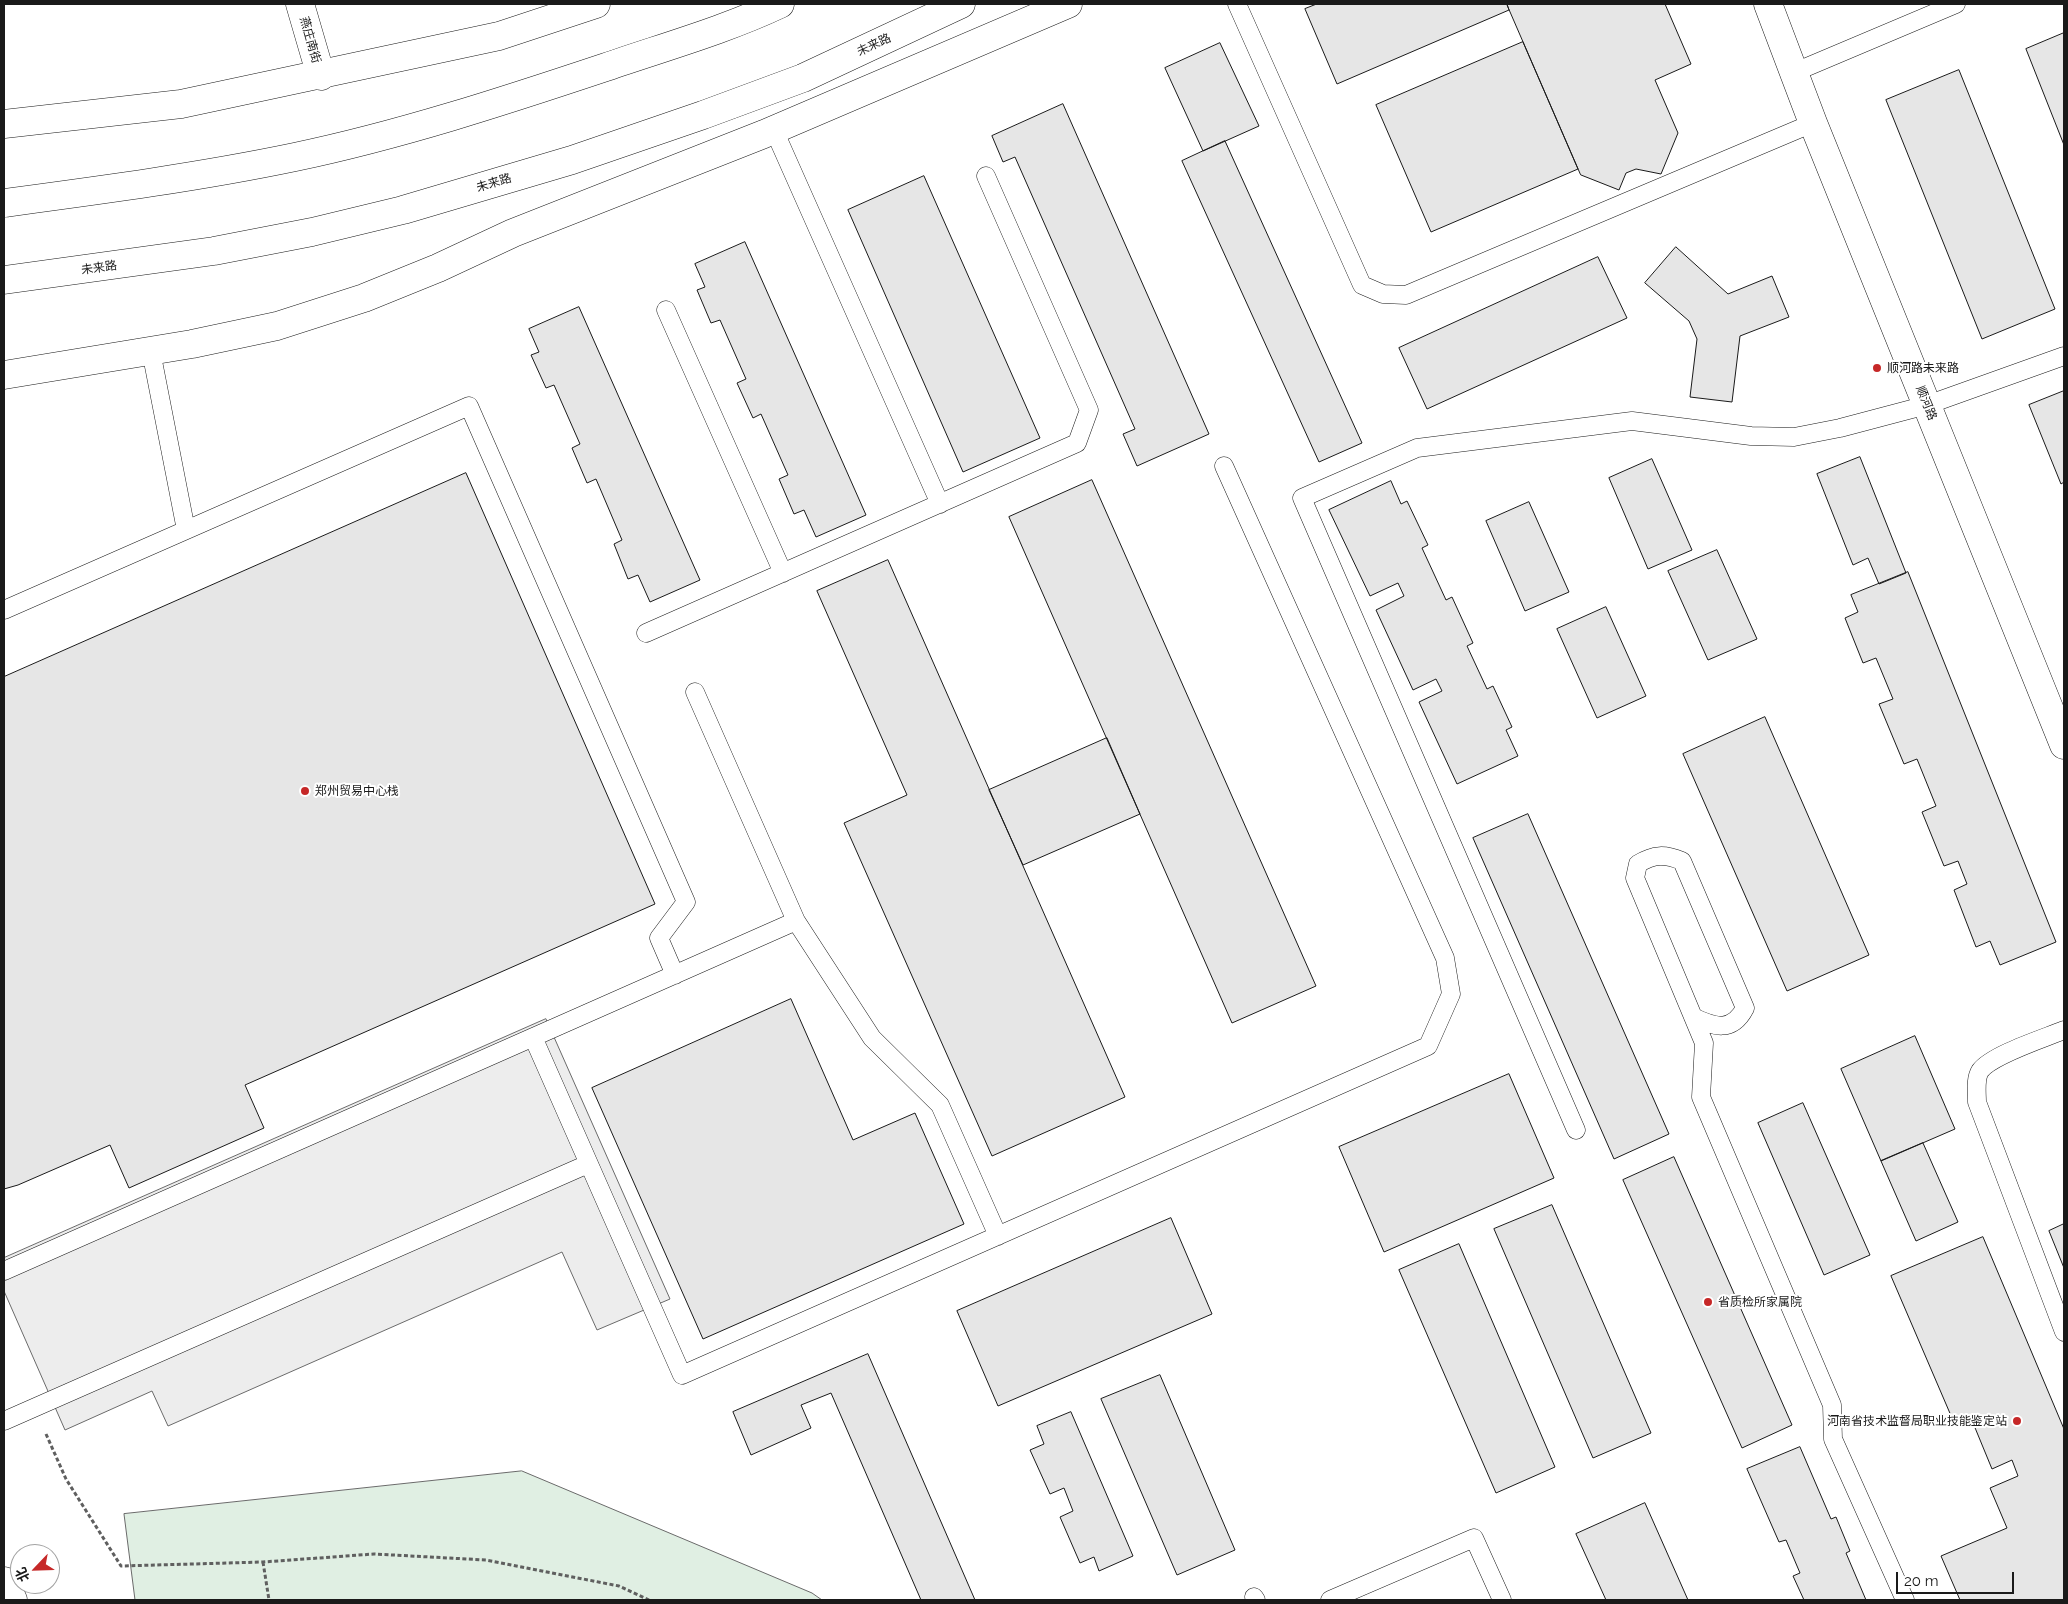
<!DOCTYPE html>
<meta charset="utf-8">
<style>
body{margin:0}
#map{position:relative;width:2068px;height:1604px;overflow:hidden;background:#fff;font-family:Raleway,"Noto Sans SC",sans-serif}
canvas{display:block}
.frame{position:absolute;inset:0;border:5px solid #1a1a1a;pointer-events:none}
.north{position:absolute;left:10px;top:1544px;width:50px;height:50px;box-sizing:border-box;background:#fff;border:1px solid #a3a3a3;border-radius:50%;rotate:246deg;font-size:14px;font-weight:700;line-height:20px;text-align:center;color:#1a1a1a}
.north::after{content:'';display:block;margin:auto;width:18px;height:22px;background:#c62828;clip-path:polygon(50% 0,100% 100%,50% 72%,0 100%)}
.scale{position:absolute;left:1896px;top:1572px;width:118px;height:22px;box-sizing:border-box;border:2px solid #1a1a1a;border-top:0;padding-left:6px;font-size:15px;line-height:18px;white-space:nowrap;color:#1a1a1a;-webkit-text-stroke:4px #fff;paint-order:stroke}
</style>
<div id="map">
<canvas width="2068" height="1604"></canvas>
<div class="frame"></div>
<div class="north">北</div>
<div class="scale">20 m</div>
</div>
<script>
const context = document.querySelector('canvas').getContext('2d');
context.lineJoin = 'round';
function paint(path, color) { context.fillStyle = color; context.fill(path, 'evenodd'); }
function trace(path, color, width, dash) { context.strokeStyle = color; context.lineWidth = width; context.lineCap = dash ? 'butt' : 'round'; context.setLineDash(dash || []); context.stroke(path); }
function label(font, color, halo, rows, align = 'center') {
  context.font = font + ' Raleway,"Noto Sans SC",sans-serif'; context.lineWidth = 4; context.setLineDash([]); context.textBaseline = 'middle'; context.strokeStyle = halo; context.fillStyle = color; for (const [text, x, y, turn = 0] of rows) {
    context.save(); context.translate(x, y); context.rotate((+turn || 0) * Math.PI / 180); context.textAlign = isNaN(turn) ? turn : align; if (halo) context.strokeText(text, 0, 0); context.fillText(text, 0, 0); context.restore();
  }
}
const green = new Path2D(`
 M522,1471L812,1593L822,1600H135L124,1514Z`);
paint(green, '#e0efe3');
trace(green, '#6a6a6a', 1);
const parking = new Path2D(`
 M546,1019L670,1299L597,1330L562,1252L168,1426L152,1391L65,1430L4,1291V1258Z`);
paint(parking, '#ededed');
trace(parking, '#6a6a6a', 1);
const building = new Path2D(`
 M1317,4H1507L1509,10L1337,84L1305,9Z
 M1507,4H1665L1691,64L1655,80L1678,133L1661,174L1636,169L1626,173L1619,190L1581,175Z
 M2064,33V145L2026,49Z
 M1523,42L1578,169L1431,232L1376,105Z
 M1220,43L1259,126L1203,151L1165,68Z
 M1959,70L2055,309L1982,339L1886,100Z
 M1063,104L1209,434L1137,466L1123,434L1135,429L1015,157L1003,162L992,136Z
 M1225,141L1362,443L1319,462L1182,161Z
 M924,176L1040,438L963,472L848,210Z
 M745,242L866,515L816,537L804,510L794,514L779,479L788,475L761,414L753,418L737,383L746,379L720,320L711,323L697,290L705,287L695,264Z
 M1676,247L1728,294L1772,276L1789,317L1740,336L1732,402L1690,397L1697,339L1689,321L1645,283Z
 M1598,257L1627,318L1427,409L1399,348Z
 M579,307L700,580L650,602L638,575L628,579L614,544L622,540L596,479L587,483L572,448L580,444L554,385L546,388L531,355L539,352L529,329Z
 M2064,391V482L2061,484L2029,405Z
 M1860,457L1906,573L1879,584L1868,558L1853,565L1817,474Z
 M1652,459L1692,550L1648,569L1609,478Z
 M466,473L655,904L245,1085L264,1128L129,1188L110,1145L18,1185L4,1189V677Z
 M1092,480L1316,986L1232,1023L1009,517Z
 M1391,481L1401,504L1407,501L1428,545L1422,548L1446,600L1452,597L1473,643L1467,646L1487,689L1493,686L1512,727L1506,730L1518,756L1457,784L1419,702L1442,691L1436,679L1413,690L1376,610L1404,596L1398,583L1370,596L1329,510Z
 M1529,502L1569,592L1525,611L1486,521Z
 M1717,550L1757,639L1708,660L1668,571Z
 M888,560L1125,1097L992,1156L844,823L907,795L817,591Z
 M1908,572L2056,942L2000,965L1990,941L1976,947L1954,890L1967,884L1958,861L1944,866L1922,812L1936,806L1917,759L1904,764L1879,704L1893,699L1876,658L1863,663L1845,618L1858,612L1851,595Z
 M1606,607L1646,696L1597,718L1557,629Z
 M1765,717L1869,955L1787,991L1683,754Z
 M1107,738L1140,814L1023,865L989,790Z
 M1528,814L1669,1134L1614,1159L1473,838Z
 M791,999L853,1140L915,1113L964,1224L703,1339L592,1088Z
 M1915,1036L1955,1129L1881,1161L1841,1069Z
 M1509,1074L1554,1178L1384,1252L1339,1147Z
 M1803,1103L1870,1255L1824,1275L1758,1123Z
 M1923,1143L1958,1222L1916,1241L1881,1161Z
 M1674,1157L1792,1425L1742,1448L1623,1180Z
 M1552,1205L1651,1433L1593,1458L1494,1229Z
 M1171,1218L1212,1314L998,1406L957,1311Z
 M2064,1224V1268L2049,1231Z
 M1983,1237L2064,1429V1599L2062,1600H1960L1941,1556L2007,1528L1990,1488L2018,1476L2012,1460L1992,1469L1971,1418L1955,1425L1891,1276Z
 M1459,1244L1555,1467L1496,1493L1399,1270Z
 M868,1354L975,1600H921L831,1393L801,1405L811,1428L751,1455L733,1412Z
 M1160,1375L1235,1550L1177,1575L1101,1399Z
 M1071,1412L1133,1556L1099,1571L1094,1557L1080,1563L1060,1517L1073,1511L1064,1488L1050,1494L1030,1450L1044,1444L1037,1426Z
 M1800,1447L1831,1519L1836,1517L1850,1551L1846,1553L1866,1600H1804L1793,1576L1800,1573L1786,1540L1779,1542L1747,1469Z
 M1645,1503L1688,1600H1606L1576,1534Z`);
paint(building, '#e6e6e6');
trace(building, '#1a1a1a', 1);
const service = new Path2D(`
 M1237,4L1362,285L1383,294L1406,295L1813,123
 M1795,72L1956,4
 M774,130L940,504
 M666,310L783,573
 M151,351L186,530
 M4,610L469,406L686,902L659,938L675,975
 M646,633L1077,443L1089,410L986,176
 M796,921L872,1038L940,1105L998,1236
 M1693,1017C1714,1027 1732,1033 1745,1008L1682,861C1665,854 1654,854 1638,864L1635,878L1704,1043L1701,1097L1832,1405L1833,1439L1905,1600
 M2064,1030C2045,1038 1991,1055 1980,1071C1975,1079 1977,1093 1977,1102L2064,1332
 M533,1037L682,1375L1428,1046L1451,994L1445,958L1224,466
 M1576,1130L1302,498L1417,448L1632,421L1751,436L1794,437L1840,428L1927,405L2064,356
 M4,1271L796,921L695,692
 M4,1421L588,1164
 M1254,1597L1256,1600
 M1330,1600L1474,1538L1502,1600`);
const minor = new Path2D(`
 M300,4L321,76`);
const tertiary = new Path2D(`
 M1768,4L1813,123L2064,745`);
const primary = new Path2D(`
 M4,124L181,104L499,36L596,4
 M4,203C101,190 199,177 295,157C400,135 504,101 606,67C664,47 725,30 780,4
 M4,280L214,251L312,232L403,210L572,160L703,115L803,78L961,4
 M4,375L192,344L277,326L364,298L438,268L513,233L764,134L1068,4
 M4,1581L13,1600`);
trace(service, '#1a1a1a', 19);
trace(minor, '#1a1a1a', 29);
trace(tertiary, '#1a1a1a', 29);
trace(primary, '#1a1a1a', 29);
trace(new Path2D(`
 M46,1434L66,1479L121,1566L263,1562L374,1554L486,1560L619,1586L649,1600
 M263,1562L269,1600`), '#5f5f5f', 3, [4, 2.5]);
trace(service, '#fff', 18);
trace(minor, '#fff', 28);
trace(tertiary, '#fff', 28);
trace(primary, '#fff', 28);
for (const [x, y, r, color] of [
 [1877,368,5,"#c62828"],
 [305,791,5,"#c62828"],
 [1708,1302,5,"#c62828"],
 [2017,1421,5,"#c62828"]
]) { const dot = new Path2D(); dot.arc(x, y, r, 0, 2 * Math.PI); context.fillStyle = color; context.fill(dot); trace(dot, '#fff', 2); }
label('12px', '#1a1a1a', '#fff', [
 ["燕庄南街",310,40,74],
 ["未来路",874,45,-25],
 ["未来路",494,183,-17],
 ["未来路",99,268,-8],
 ["顺河路",1926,403,68]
]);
label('12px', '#1a1a1a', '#fff', [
 ["顺河路未来路",1887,368],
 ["郑州贸易中心栈",315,791],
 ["省质检所家属院",1718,1302],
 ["河南省技术监督局职业技能鉴定站",2007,1421,"right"]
], 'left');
</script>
